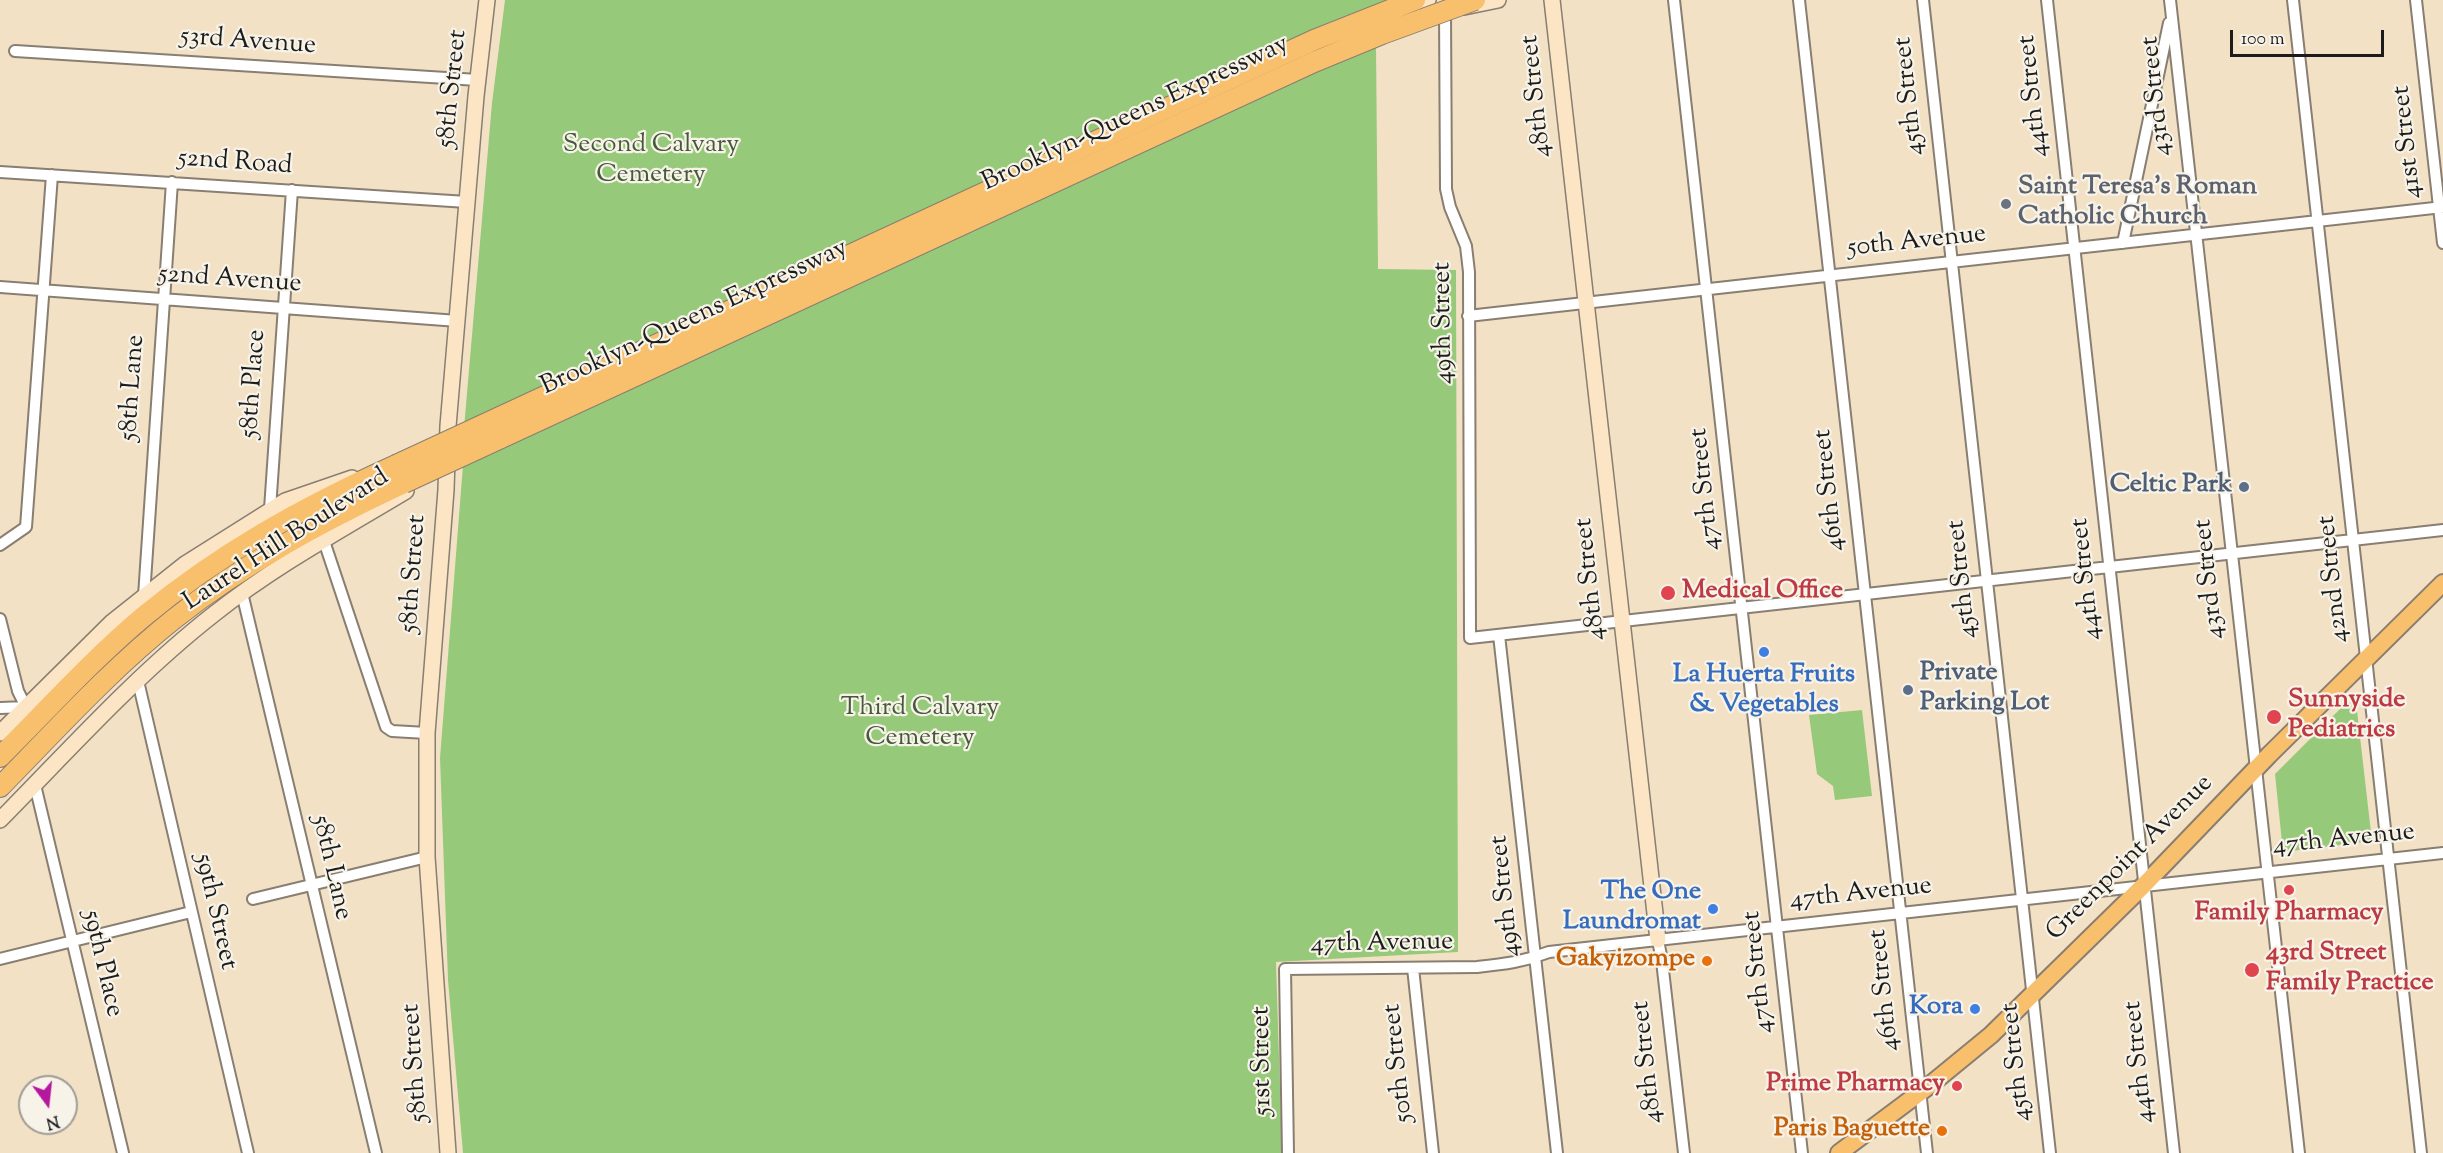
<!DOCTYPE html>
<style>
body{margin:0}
#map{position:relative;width:2443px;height:1153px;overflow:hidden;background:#f3e1c6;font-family:"Sorts Mill Goudy",serif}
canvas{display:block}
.north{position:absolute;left:18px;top:1075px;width:60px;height:60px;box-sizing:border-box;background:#f7f3e8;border:2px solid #9f9d96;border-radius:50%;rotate:165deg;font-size:16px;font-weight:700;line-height:24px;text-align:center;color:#1c1c1c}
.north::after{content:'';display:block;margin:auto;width:21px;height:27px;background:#b5179e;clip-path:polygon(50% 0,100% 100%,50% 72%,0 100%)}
.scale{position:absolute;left:2230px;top:30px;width:154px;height:27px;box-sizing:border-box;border:3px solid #1c1c1c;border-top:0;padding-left:8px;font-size:18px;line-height:21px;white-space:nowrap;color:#1c1c1c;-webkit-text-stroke:4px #f7f3e8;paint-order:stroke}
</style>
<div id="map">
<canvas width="2443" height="1153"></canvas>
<div class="north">N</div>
<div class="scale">100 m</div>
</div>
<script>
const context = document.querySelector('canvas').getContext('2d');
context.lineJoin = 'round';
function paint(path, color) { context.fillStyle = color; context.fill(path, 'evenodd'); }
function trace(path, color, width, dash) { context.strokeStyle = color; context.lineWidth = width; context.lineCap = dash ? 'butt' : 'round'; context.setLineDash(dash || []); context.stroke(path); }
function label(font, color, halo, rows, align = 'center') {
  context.font = font + ' "Sorts Mill Goudy",serif'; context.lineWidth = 4.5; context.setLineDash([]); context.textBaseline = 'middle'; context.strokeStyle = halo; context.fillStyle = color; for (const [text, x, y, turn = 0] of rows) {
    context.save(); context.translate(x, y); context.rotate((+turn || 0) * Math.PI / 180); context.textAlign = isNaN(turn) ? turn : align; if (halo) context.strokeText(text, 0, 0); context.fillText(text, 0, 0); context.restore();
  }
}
paint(new Path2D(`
 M505,0H1396L464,428L492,103Z
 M1376,44L1378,269L1456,270L1458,952L1276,962L1282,1153H463L448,980L440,758L463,465Z
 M2356,702L2372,841L2283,852L2275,774L2346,703Z
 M1862,710L1872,796L1835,800L1833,786L1817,774L1809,715Z`), '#96ca7a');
const street = new Path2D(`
 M1674,0L1802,1153
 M1799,0L1927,1153
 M1923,0L2050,1153
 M2047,0L2174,1153
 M2170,0L2299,1153
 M2293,0L2421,1153
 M2416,0L2443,243
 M1445,11L1446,189L1450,207L1466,246L1469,272L1470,638L2443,530
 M15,51L478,80
 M0,172L467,202
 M2123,243L2169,23
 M0,287L458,321
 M1468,316L2443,207
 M270,509L292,190
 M324,541L386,727L392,731L427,733
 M0,545L26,527L52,175
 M242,593L376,1153
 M144,596L172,182
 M0,619L18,691L26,707
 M1499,635L1557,1153
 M138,681L248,1153
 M0,708L26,707
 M35,785L123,1153
 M253,899L427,857
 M1658,940L1662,961L1684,1153
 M0,959L191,912
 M1413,968L1433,1153
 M1288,1153L1285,969L1477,967C1505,964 1523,962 1549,952L2443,853`);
const secondary = new Path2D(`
 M1552,0L1658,940
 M1464,7L1498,0
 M1406,11L1428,0
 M1324,48L1376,25
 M0,733L112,622L185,564L285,501L352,478
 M0,820C69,750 136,675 214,614C273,567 341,530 406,491
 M448,1153L427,857V733L446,490L448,426L476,96L487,0`);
const primary = new Path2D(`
 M1839,1153L1930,1085L1991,1035L2144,885L2269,755L2443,583`);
const highway = new Path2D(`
 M0,757C47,710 92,660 143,617C220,553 305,506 396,465
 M0,787C56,730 111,669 174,619C244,563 323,521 404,483`);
trace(street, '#887e71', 14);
trace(secondary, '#887e71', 18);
trace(primary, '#887e71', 20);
trace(highway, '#887e71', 22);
trace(street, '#fff', 10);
trace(secondary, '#fce5c4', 15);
trace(primary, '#f8bf6c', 16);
trace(highway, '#f8bf6c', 20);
const highwayBridge = new Path2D(`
 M396,465L1314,40L1415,0
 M404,483L1314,62L1382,34L1475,0`);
trace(highwayBridge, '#887e71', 22, []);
trace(highwayBridge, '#f8bf6c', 20);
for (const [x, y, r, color] of [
 [2006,204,6,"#6b7280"],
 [2244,487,6,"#5c6f8a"],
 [1668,593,8,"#e0444e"],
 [1764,652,6,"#3f7fe0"],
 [1908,690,6,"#5c6f8a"],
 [2274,717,8,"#e0444e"],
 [2289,890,6,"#e0444e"],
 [1713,909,6,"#3f7fe0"],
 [1707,961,6,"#e8710a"],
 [2252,970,8,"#e0444e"],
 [1975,1009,6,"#3f7fe0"],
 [1957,1086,6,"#e0444e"],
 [1942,1131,6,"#e8710a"]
]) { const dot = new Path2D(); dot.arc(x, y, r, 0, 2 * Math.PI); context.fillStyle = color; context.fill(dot); trace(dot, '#f7f3e8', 2); }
label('26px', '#1c1c1c', '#f7f3e8', [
 ["53rd Avenue",248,43,4],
 ["58th Street",454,89,-84],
 ["48th Street",1538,96,-96],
 ["45th Street",1911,96,-96],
 ["44th Street",2035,96,-96],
 ["43rd Street",2158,96,-96],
 ["Brooklyn-Queens Expressway",1136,115,-25],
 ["41st Street",2409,142,-96],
 ["52nd Road",235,164,4],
 ["50th Avenue",1917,243,-6],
 ["52nd Avenue",230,281,4],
 ["Brooklyn-Queens Expressway",695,319,-25],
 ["49th Street",1445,323,-91],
 ["58th Place",255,384,-86],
 ["58th Lane",134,388,-86],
 ["47th Street",1707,489,-96],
 ["46th Street",1831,490,-96],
 ["Laurel Hill Boulevard",287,541,-33],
 ["58th Street",415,574,-86],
 ["48th Street",1592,579,-96],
 ["45th Street",1964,579,-96],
 ["44th Street",2088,579,-96],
 ["43rd Street",2211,579,-96],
 ["42nd Street",2335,579,-96],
 ["47th Avenue",2344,841,-6],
 ["Greenpoint Avenue",2131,859,-45],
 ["58th Lane",330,868,77],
 ["47th Avenue",1861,895,-6],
 ["49th Street",1507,896,-96],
 ["59th Street",214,912,77],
 ["47th Avenue",1382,945,-1],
 ["59th Place",101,964,77],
 ["47th Street",1760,972,-96],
 ["46th Street",1886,990,-96],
 ["51st Street",1264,1061,-91],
 ["48th Street",1649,1062,-96],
 ["45th Street",2018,1062,-96],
 ["44th Street",2141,1062,-96],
 ["58th Street",417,1063,-94],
 ["50th Street",1400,1063,-96]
]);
label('26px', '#47593d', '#f7f3e8', [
 ["Second Calvary",651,147],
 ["Cemetery",651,177],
 ["Third Calvary",920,710],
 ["Cemetery",920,740]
]);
label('bold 26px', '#5b616d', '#f7f3e8', [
 ["Saint Teresa's Roman",2018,189],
 ["Catholic Church",2018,219]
], 'left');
label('bold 26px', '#4e5e75', '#f7f3e8', [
 ["Celtic Park",2232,487],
 ["Private",1920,675,"left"],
 ["Parking Lot",1920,705,"left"]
], 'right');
label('bold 26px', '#be3a42', '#f7f3e8', [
 ["Medical Office",1682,593],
 ["Sunnyside",2288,702],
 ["Pediatrics",2288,732],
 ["Family Pharmacy",2289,915,"center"],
 ["43rd Street",2266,955],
 ["Family Practice",2266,985],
 ["Prime Pharmacy",1945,1086,"right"]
], 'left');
label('bold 26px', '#366cbe', '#f7f3e8', [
 ["La Huerta Fruits",1764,677,"center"],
 ["& Vegetables",1764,707,"center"],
 ["The One",1701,894],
 ["Laundromat",1701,924],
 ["Kora",1963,1009]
], 'right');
label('bold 26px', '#c56008', '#f7f3e8', [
 ["Gakyizompe",1695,961],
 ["Paris Baguette",1930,1131]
], 'right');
</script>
